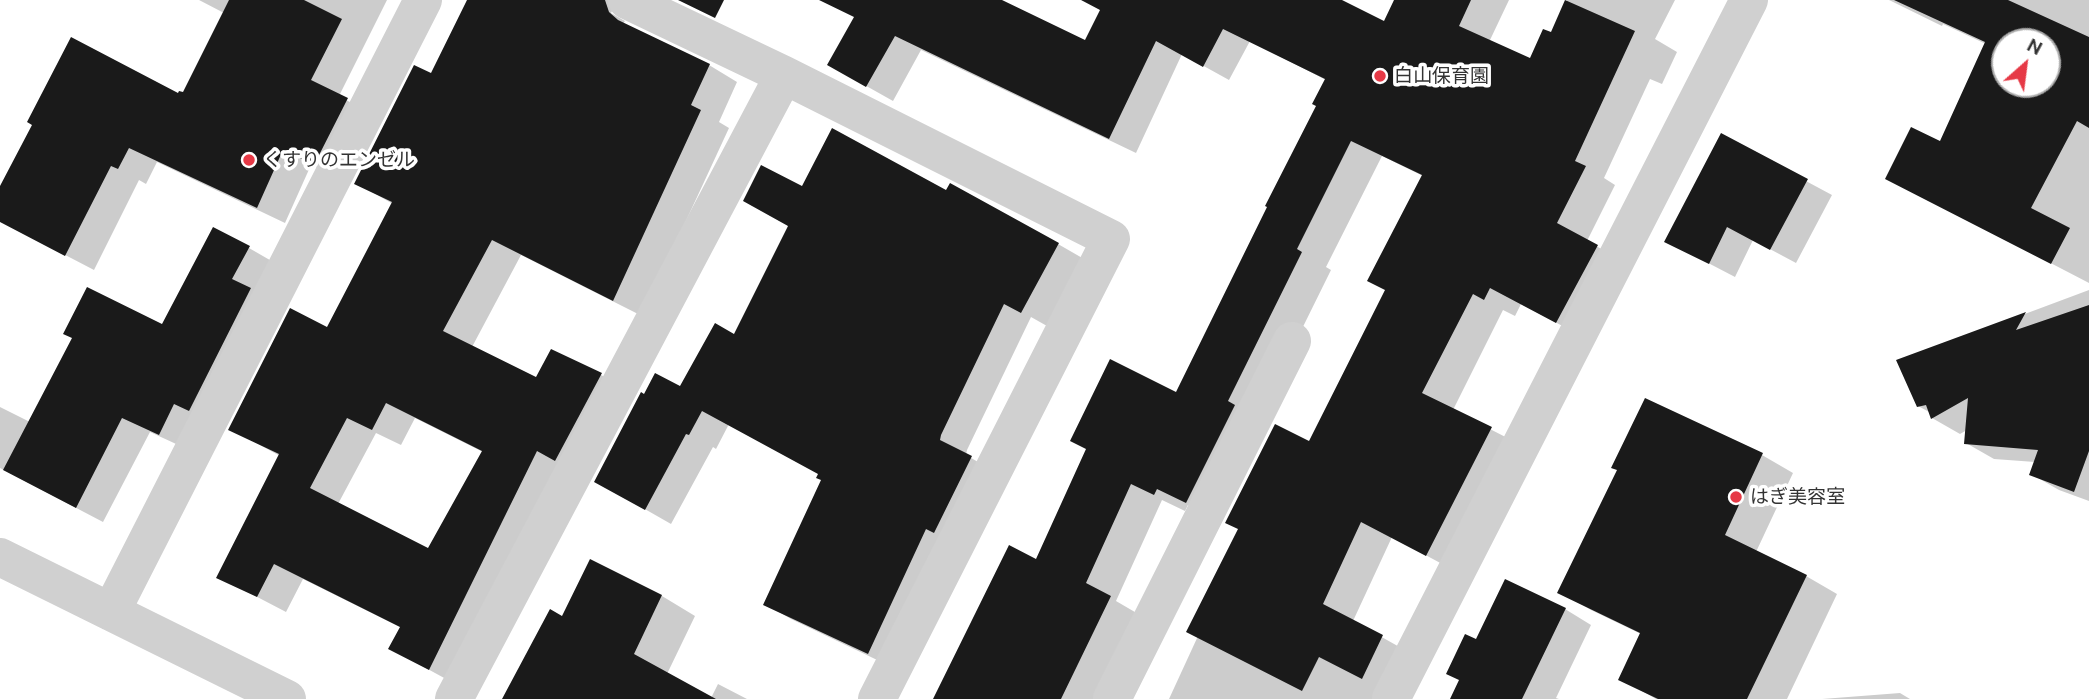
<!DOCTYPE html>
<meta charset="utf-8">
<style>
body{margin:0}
#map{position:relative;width:2089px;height:699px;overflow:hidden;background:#fff;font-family:Ubuntu,sans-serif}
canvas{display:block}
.north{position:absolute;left:1991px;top:28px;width:70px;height:70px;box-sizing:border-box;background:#fff;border:2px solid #adadad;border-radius:50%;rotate:28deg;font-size:19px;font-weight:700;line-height:28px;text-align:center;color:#333}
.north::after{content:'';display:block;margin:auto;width:24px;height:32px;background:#e63946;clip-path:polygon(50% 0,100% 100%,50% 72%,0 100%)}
</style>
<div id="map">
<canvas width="2089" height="699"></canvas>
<div class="north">N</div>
</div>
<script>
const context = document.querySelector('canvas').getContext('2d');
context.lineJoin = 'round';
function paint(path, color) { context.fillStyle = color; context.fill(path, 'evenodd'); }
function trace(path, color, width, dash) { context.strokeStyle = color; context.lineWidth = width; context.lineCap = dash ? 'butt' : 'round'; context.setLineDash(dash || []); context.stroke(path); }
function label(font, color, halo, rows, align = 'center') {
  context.font = font + ' Ubuntu,"Noto Sans JP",sans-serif'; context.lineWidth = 7; context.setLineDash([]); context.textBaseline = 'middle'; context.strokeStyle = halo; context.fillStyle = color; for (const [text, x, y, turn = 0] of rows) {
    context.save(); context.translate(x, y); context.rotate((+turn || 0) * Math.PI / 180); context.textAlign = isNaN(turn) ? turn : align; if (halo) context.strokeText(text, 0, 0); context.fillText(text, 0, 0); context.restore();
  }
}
paint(new Path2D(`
 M199,0H387L339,96L375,116L342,179L311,165L285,223L157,162L146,184L139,180L94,270L0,221V190L179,95H184L224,13Z
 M469,0H618L611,13L625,21L623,24L709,65L737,82L719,122L729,128L642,316L521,255L472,347L537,380L601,375L629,391L457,685L391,649L402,628L303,579L286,612L219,577L280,456L231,429L328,329L393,204L356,183L431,76ZM415,418L483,452L429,550L338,504L376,433L401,445Z
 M845,0H998L1086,42L1107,0H1338L1385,23L1396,0H1509L1425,177L1382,156L1326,267L1331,270L1257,420L1216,519L1188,505L1185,511L1162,500L1116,601L1140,615L1099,699H934L1037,561L1177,394L1318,106L1326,80L1250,41L1229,80L1182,54L1136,153L921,50L893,101L829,65L861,8Z
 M1567,0H1675L1655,39L1677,52L1662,84L1650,79L1604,178L1615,185L1587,241L1627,263L1587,339L1521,304L1515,316L1503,310L1453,410L1521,445L1457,572L1392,537L1353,621L1412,654L1380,699H1169L1198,636L1531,60L1552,34Z
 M1889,0H2089V283L1887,178L1940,143L1986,44L1943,24L1942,26ZM2005,42H2047V84H2005Z
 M1722,136L1832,195L1796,263L1753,240L1735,277L1666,241Z
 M802,188L947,192L1058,244L1084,259L1047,326L1031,317L967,450L966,455L997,473L894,668L791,619L765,604L823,480L820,474L729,424L716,449L713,447L671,524L622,496L681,388L734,336L790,226Z
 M249,248L275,263L187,449L150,432L103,522L0,468V407L30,422L163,326Z
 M2089,290V501L2059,490L2031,474L2035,462L1994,459L1966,443L1967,430L1960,434L1932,418L1931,413L1918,406L1899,361Z
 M1762,455L1793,473L1756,552L1806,576L1837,594L1787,699H1656L1621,679L1641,634L1591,610L1560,592Z
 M591,562L662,596L695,616L667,674L711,698L718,684L747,699H528L563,618Z
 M1565,609L1591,625L1556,698L1559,699H1452L1476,641Z
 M1900,693L1910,699H1822Z`), '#0003');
paint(new Path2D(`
 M229,0H304L342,19L311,80L348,98L314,165L283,150L257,208L129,148L118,169L111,166L65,256L0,222V186L32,125L27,122L71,37L178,93L179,91L183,92Z
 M467,0H605L609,12L618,20L710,64L691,105L701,110L613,301L492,240L443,331L536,377L551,349L602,373L555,461L537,451L429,670L388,649L400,627L274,564L257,597L216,578L279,454L228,430L290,308L327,327L392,202L354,184L414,65L431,73ZM386,403L482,451L428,548L310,488L347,418L372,430Z
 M678,0H724L715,18Z
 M819,0H1002L1085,40L1100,10L1081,0H1342L1384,21L1394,0H1471L1459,26L1530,58L1543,29L1551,32L1565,0L1635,31L1575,161L1586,166L1557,223L1598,245L1556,323L1490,288L1484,300L1473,294L1422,393L1492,427L1426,556L1361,522L1323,604L1383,635L1362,679L1319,657L1302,691L1186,632L1238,529L1225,523L1275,424L1309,441L1385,290L1367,281L1422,175L1351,141L1297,249L1302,252L1228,401L1235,405L1186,503L1157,489L1154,495L1131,484L1086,583L1111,596L1061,699H933L1009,545L1036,559L1086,449L1070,441L1110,359L1176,392L1267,207L1265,206L1316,106L1312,104L1325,79L1223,29L1203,67L1156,41L1109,139L895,36L866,87L827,65L854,17Z
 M1894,0H2008L2089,37V128L2077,121L2031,208L2070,228L2051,264L1885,179L1911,127L1940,141L1985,42ZM2005,42H2047V84H2005Z
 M832,128L946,190L950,183L1059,243L1021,313L1004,304L941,435L940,440L972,456L934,533L926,529L868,654L763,605L821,480L816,478L818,474L702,411L689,435L686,434L645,510L594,482L641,392L644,394L655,373L680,386L715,323L734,334L788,226L743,201L761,165L802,186Z
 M1721,133L1808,179L1770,250L1727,227L1709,264L1664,242Z
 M213,227L250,246L232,279L251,288L189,411L174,404L159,435L122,418L76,508L3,470L72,338L63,334L87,287L162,324Z
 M2089,305V451L2074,492L2029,475L2038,450L1964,444L1968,398L1931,419L1926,405L1917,407L1896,360L2026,312L2016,330Z
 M1645,398L1763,453L1725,535L1807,575L1747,699H1658L1618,680L1640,633L1557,593L1617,470L1611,468Z
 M590,559L662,595L634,654L716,699H502L550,609L562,616Z
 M1505,579L1566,608L1522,699H1450L1459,680L1446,674L1465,634L1476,639Z`), '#1a1a1a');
trace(new Path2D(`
 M627,0L784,75L1111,239L877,699
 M0,557L287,699
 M111,612L423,0
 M454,699L784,75
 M1112,699L1292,341
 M1391,699L1749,0`), '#d0d0d0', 38);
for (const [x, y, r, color] of [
 [1380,76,7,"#e63946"],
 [249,160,7,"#e63946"],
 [1736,497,7,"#e63946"]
]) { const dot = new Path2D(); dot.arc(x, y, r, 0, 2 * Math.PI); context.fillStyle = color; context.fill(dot); trace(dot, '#fff', 2.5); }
label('19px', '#333', '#fff', [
 ["白山保育園",1394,76],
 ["くすりのエンゼル",263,160],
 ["はぎ美容室",1750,497]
], 'left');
</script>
